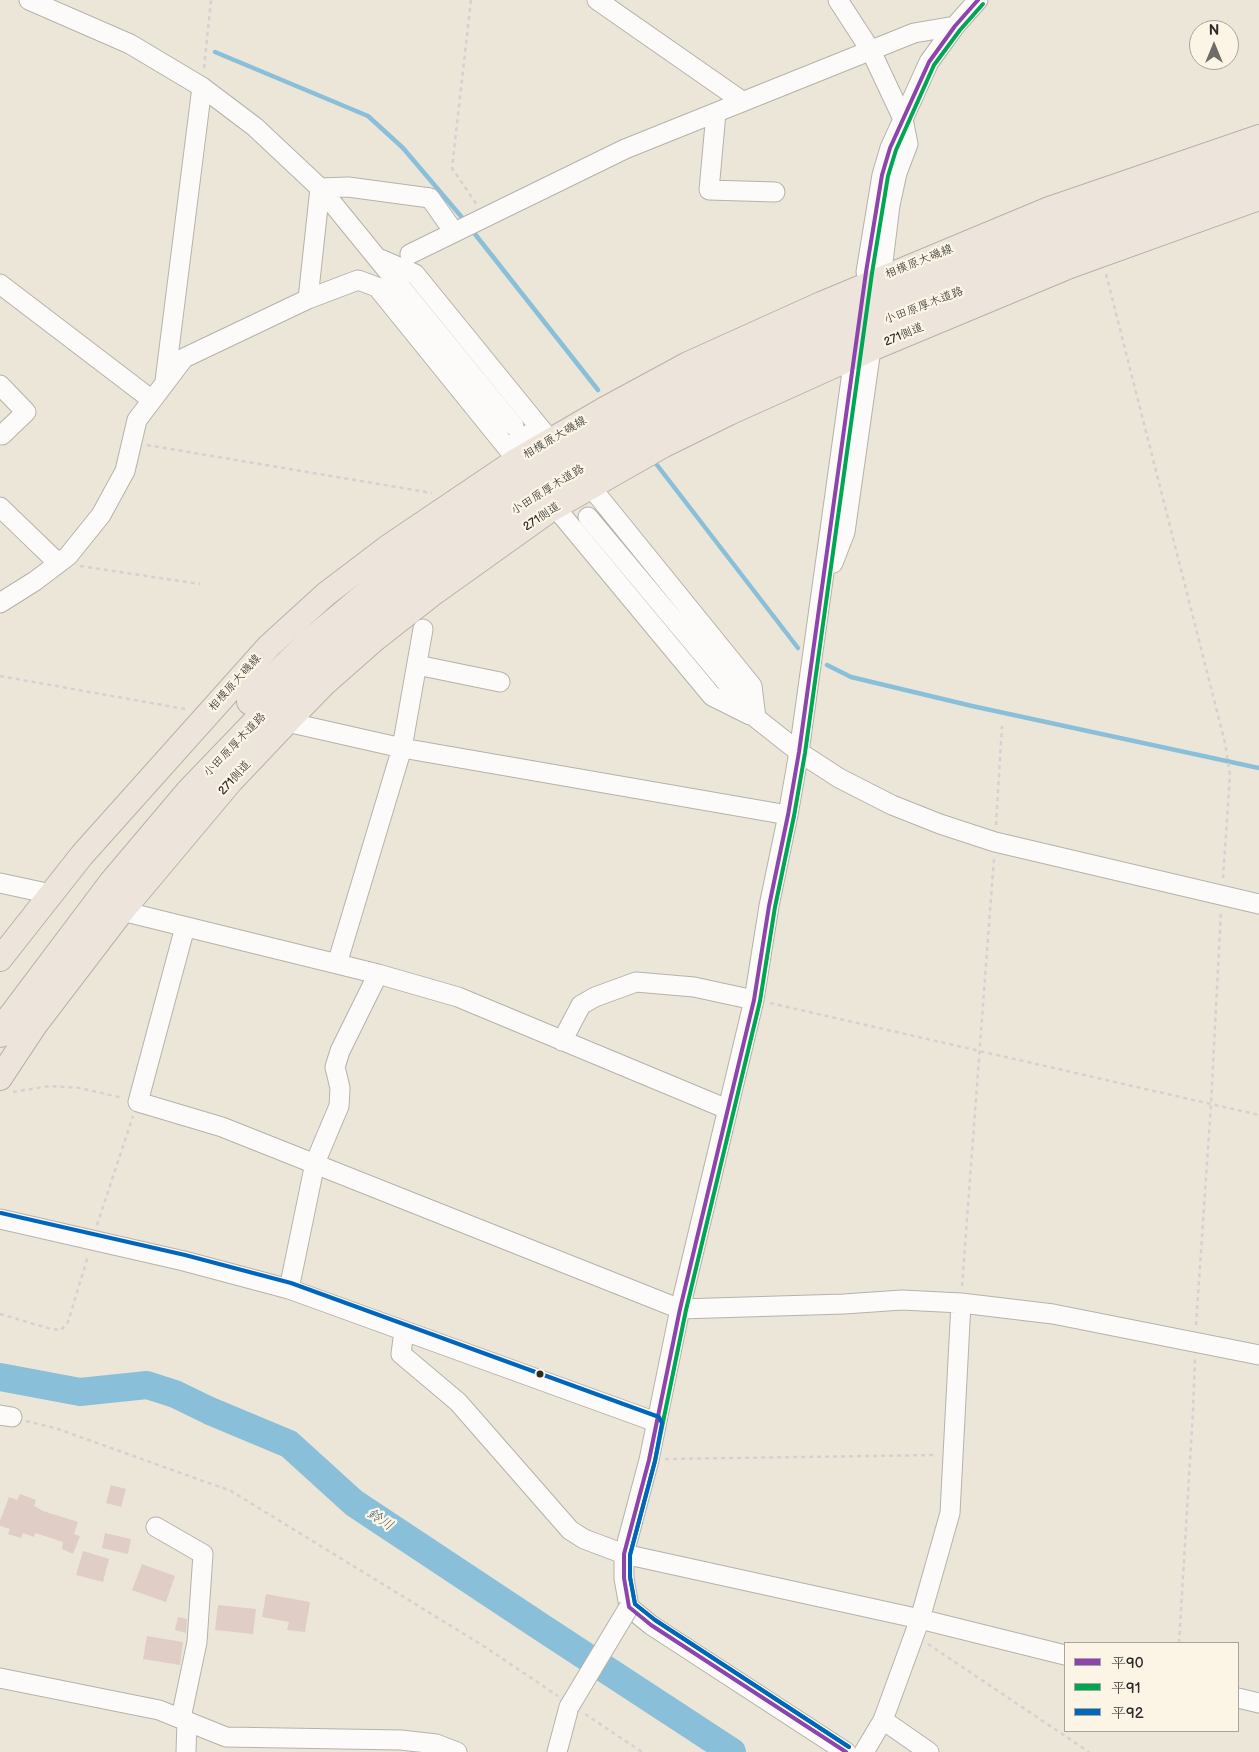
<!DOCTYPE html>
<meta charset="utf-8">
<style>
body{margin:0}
#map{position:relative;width:1259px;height:1752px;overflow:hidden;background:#ece6d9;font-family:"Balsamiq Sans","Klee One",sans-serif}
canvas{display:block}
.legend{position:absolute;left:1064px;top:1642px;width:175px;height:90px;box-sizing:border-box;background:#fcf5e5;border:1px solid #a8a49b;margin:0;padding:6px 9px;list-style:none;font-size:15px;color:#2b2b2b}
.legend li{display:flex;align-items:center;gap:10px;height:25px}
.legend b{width:25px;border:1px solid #a8a49b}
.north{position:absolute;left:1189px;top:20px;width:50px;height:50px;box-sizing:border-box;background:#fcf5e5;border:1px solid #a8a49b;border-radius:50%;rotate:0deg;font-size:14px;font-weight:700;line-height:20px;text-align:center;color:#2b2b2b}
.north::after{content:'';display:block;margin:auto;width:18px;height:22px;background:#6f6c68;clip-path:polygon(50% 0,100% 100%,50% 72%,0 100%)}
</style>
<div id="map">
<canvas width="1259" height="1752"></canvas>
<ul class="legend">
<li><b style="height:6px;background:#8e44ad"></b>平90</li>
<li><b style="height:6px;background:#00a651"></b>平91</li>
<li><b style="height:6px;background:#0065bd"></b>平92</li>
</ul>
<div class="north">N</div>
</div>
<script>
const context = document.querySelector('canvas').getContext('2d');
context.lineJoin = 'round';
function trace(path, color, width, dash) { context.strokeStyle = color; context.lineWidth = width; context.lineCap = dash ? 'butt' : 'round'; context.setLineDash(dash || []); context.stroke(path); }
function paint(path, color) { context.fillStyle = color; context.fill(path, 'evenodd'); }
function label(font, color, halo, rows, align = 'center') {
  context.font = font + ' "Balsamiq Sans","Klee One",sans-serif'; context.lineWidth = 4.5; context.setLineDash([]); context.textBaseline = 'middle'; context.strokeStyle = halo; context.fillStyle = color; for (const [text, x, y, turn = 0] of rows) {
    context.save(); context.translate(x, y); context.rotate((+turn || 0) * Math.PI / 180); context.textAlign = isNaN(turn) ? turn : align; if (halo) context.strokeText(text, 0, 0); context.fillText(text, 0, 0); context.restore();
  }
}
trace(new Path2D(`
 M215,52L368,116L403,148L465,221
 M471,229L598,390
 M657,465L798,648
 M827,665L851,677L972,706L1259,768`), '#8abfda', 4.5);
trace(new Path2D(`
 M0,1377L80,1392L147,1385L175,1394L210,1411L289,1444L354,1503L541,1627L732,1752`), '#8abfda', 28);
paint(new Path2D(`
 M111,1485L126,1489L121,1507L106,1503Z
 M20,1494L36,1500L34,1506L43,1511L78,1522L74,1534L80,1536L73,1554L62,1549L63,1542L35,1533L34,1537L23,1533L21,1538L8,1534L10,1529L0,1526V1521L9,1497L17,1500Z
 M105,1533L131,1539L128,1554L102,1548Z
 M83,1551L109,1559L103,1582L76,1575Z
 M142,1564L175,1576L166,1602L132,1590Z
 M266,1594L310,1602L305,1632L287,1630L289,1622L262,1617Z
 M218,1605L256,1609L253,1634L215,1630Z
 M178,1617L187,1619L186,1633L175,1630Z
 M147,1636L183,1642L180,1665L143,1659Z`), '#e0cdc6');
const minor = new Path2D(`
 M29,0L130,44L202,87L255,127L320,188L514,426
 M597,0L742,101
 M838,0L871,51L903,119L908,144L897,173L890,205L881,278
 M716,113L709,190L775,192
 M410,254L625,149L914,33L955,26
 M380,259L415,274L550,440
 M866,272L882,175L890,148L929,62L955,26L978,0
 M0,284L152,400
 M308,299L320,188L348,187L430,198L454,232
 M165,381L202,87
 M0,385L26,412L2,435
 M506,445L513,444L533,432L536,423
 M590,486L752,686L756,718
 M0,507L58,563
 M555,507L712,696L750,715
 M588,517L756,718L799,752L839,778L892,805L940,824L995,842L1259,904
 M833,563L845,532L871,349
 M0,603L35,581L68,556L101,515L125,471L137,420L184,358L308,299L358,280L377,287L517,460
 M417,665L500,682
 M287,722L402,748L788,815
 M0,883L51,894
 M122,911L378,974L458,997L727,1109
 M185,927L138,1102L222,1127L680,1309L844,1304L902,1300L961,1303L1053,1314L1259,1355
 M337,964L402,748L423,629
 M562,1041L581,1005L595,997L636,982L694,987L754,1000
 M0,1219L184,1261L289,1289L656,1422
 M289,1289L315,1163L339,1106L340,1088L335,1067L340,1051L378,974
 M404,1331L401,1354L458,1402L570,1530L584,1539L624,1554L920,1619L1065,1655
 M0,1415L12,1417
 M156,1527L203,1554L197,1642L181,1718
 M0,1678L159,1710L226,1737L401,1740L436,1744L457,1752
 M1238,1698L1259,1703
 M883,1720L929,1752
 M186,1752L187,1721
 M557,1752L569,1707
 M846,1752L651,1625L629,1607L624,1578V1554L649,1460L680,1309L754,1000L769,906L788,815L799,752L852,372
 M864,1752L883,1720L920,1619L950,1513L961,1303`);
const major = new Path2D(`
 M0,959L82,855L269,646L326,594L388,547L517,460L603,410L688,364L821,304L1049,209L1259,137
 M0,1078L35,1025L122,911L231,781L287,722L325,683L375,639L431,595L550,510L664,445L729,413L871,349L1070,266L1259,198`);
const highway = new Path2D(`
 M251,701L310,643L402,566L524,480L614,425L707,377L834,318L1051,235L1259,160
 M0,1033L113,883L189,793L262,717L327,654L417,580L533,497L627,441L718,393L843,336L1059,254L1259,183`);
trace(minor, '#b6b2aa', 21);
trace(major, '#b6b2aa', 26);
trace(highway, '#b6b2aa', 30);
trace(new Path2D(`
 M471,0L452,168L477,205
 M204,68L211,0
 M1106,274L1225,743L1230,775L1223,878
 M147,445L432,493
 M80,566L200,584
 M0,676L185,709
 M996,825L1002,726
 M770,1003L1259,1115
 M13,1092L50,1086L80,1088L123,1098
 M97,1225L133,1116
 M962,1286L994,858
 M0,1314L51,1329L61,1330L68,1322L88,1256
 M1196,1325L1211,1104L1221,911
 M26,1421L55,1428L231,1491L482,1645L558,1696
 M665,1459L937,1455
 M1179,1643L1193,1411L1195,1358
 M928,1644L1089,1752
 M585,1714L642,1752`), '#d4d2d0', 2.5, [4, 4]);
trace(minor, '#fcfbf9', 19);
trace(major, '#ede5dc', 24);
trace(highway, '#ede5dc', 28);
const minorBridge = new Path2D(`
 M569,1707L629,1607`);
trace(minorBridge, '#b6b2aa', 21, []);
trace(minorBridge, '#fcfbf9', 19);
trace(new Path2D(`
 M846,1752L651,1625L629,1607L624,1578V1554L649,1460L680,1309L754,1000L769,906L788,815L799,752L866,272L882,175L890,148L929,62L955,26L978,0`), '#8e44ad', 4);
trace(new Path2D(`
 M849,1747L655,1620L635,1604L630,1577V1555L655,1461L686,1310L760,1001L775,907L794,816L805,753L872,273L888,176L896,150L934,65L960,30L983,4`), '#00a651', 4);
trace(new Path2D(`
 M1,1213L185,1255L291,1283L659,1417L662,1423L655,1461L630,1555V1577L635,1604L655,1620L849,1747`), '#0065bd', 4);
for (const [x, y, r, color] of [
 [540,1374,4.5,"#2b2b2b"]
]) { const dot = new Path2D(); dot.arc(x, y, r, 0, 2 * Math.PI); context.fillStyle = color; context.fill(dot); trace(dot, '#fcf5e5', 2); }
label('12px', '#2b2b2b', '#fcf5e5', [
 ["相模原大磯線",919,262,-22],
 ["小田原厚木道路",924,306,-21],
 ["271側道",904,335,-23],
 ["相模原大磯線",555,438,-31],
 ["小田原厚木道路",548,490,-32],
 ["271側道",542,517,-34],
 ["相模原大磯線",235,683,-48],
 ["小田原厚木道路",235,745,-46],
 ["271側道",235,778,-48]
]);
label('italic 14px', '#3e5968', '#fcf5e5', [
 ["鈴川",380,1520,33]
]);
</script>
